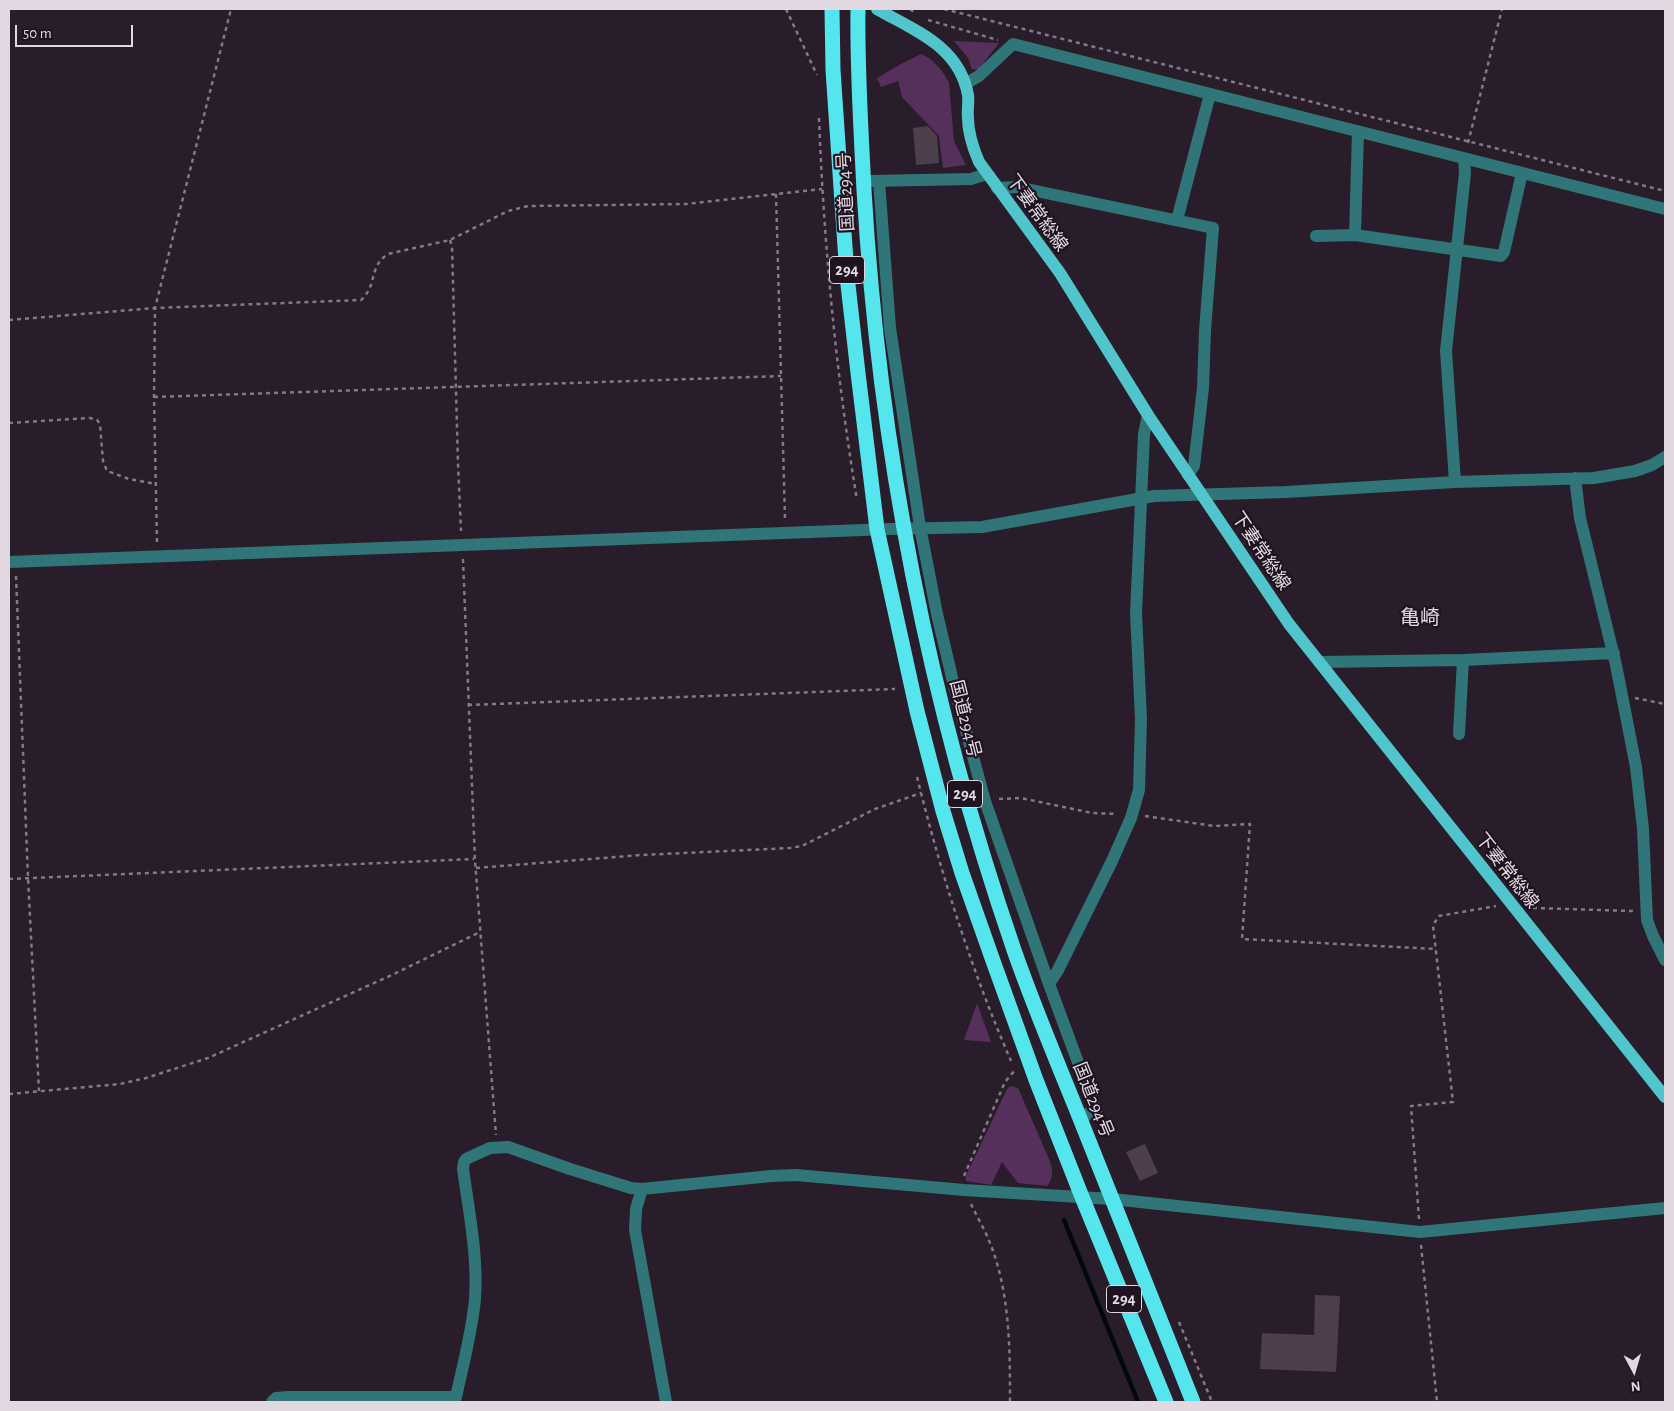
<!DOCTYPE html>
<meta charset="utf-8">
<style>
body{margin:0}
#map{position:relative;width:1674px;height:1411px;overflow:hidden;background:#291c2b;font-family:"Alegreya Sans",sans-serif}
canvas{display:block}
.frame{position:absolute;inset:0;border:10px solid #e1d8e2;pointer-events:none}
.north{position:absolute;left:1609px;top:1346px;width:50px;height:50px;-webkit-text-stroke:4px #201321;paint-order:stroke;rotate:174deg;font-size:14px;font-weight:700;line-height:20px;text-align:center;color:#e1d8e2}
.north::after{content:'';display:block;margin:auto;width:18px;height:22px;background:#e1d8e2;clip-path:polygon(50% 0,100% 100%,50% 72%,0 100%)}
.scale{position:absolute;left:15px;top:25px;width:118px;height:22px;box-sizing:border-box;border:2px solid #e1d8e2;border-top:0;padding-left:6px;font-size:15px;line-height:18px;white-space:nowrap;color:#e1d8e2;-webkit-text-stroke:4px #201321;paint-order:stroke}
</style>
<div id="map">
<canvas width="1674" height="1411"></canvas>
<div class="frame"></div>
<div class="north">N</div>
<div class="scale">50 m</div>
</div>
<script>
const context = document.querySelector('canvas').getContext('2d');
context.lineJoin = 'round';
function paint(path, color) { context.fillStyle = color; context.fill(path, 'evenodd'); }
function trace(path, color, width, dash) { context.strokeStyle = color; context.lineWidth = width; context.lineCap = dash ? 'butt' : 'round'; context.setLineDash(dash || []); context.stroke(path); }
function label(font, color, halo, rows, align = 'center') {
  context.font = font + ' "Alegreya Sans","Noto Sans JP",sans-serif'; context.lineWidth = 4.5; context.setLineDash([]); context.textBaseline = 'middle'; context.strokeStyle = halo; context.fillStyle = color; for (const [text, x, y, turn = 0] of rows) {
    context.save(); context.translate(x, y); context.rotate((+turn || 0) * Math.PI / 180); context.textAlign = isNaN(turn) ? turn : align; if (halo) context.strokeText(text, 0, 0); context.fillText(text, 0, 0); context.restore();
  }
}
paint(new Path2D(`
 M954,41L999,43L978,70L972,69L968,58Z
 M921,54C934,59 943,71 949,83L954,141L966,165L943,168L939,136L902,97L898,81L881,87L877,78L901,64Z
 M977,1003L991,1042L964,1040Z
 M1011,1086L1018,1088L1049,1159C1053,1169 1054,1178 1047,1186L1018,1183L1002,1162L991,1185L966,1181V1176L1007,1089Z`), '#55305a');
trace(new Path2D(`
 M1064,1220L1138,1402`), '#01090a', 4.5);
paint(new Path2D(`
 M928,126L937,136L939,163L916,165L913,128Z
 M1145,1144L1158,1173L1140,1181L1126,1152Z
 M1315,1295L1340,1296L1336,1372L1260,1369L1262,1333L1314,1335Z`), '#4e3f4f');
trace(new Path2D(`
 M786,9L817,75
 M910,9L915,13
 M944,9L1665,191
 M928,20L998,40
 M819,118C824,246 836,374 857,500
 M1468,143L1502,9
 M776,194L785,518
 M450,240L452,246L458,464L461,531
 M9,320L155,308L361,300C378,285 368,267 388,254L450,240L508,211L528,206L686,204L822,189
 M154,397L781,376
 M9,423L90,418L97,420L100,424L103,461L107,471L129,479L156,484
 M157,542L154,397L155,308L231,9
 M463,559L475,861L496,1135
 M16,576L28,878L39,1091
 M1635,698L1665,704
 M468,705L895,689
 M917,777C941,874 971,969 1011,1061
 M999,799L1021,798L1092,813L1117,814
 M1145,816L1214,826L1250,824L1242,939L1436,949
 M476,868L641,855L790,848L802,846L875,809L921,793
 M9,879L474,859
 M1533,908L1633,911
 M9,1094L120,1084L146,1078L208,1058L394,974L480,932
 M964,1176L1005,1082L1015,1070
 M971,1204C977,1217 985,1230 990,1243C1010,1293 1010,1349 1010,1402
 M1419,1219L1411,1106L1453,1102L1433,925L1439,916L1496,906
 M1421,1245L1437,1402
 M1179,1322L1212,1402`), '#847985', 2.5, [4, 4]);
trace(new Path2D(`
 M965,84L979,76L1013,44L1665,209
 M871,181L971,179L987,174
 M879,181L890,328L920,527L937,614L955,690L985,801L1049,984L1096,1111L1079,1117
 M997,188L1017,187L1213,228L1205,330L1203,388L1194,466L1188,475
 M1177,220L1210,94
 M1355,235L1358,132
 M1316,236L1355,235L1501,256L1504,252L1522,173
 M1575,478L1580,518L1616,665L1636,767L1643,829L1647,920L1653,936L1665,960
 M1455,482L1446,351L1465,173L1464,159
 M9,562L890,529L982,527L1154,496L1286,492L1455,482L1594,478L1635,471L1652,465L1665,457
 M1319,662L1463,660L1614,653
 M1459,734L1463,660
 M1049,984L1058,970L1112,861L1131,818L1139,790L1141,719L1136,613L1144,434L1148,415
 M272,1402L276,1398L288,1397H456C463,1365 472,1332 475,1299C478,1256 469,1212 463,1169L464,1162L466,1159L490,1148L508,1147L570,1169L631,1188L642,1189
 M666,1402L635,1230L636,1209L642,1189L771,1176L796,1175L964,1190L1112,1199L1420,1232L1665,1208`), '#307578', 12);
trace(new Path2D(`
 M877,9C915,31 959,46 968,95C969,103 967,110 968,118C968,134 973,148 979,162L1060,273L1148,415L1289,624L1665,1097`), '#50c5cb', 12);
trace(new Path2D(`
 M832,9L833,70L847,276L858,373L877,529L917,711L943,811L962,873L992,958L1036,1080L1082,1197L1166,1402
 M858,9C857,69 861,130 864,190C879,451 929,703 1014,950C1032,1002 1054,1054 1075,1106C1114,1205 1154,1303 1193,1402`), '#54e5ed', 15);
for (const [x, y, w] of [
 [847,270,35],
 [965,794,35],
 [1124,1299,35]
]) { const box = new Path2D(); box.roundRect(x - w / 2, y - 13.5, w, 27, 4); context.fillStyle = '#201321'; context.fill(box); trace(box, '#e1d8e2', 1); }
label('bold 16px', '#e1d8e2', null, [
 ["294",847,270],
 ["294",965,794],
 ["294",1124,1299]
]);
label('18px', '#e1d8e2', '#201321', [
 ["国道294号",846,192,-93],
 ["下妻常総線",1037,213,54],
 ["下妻常総線",1261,551,56],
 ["国道294号",965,719,76],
 ["下妻常総線",1507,871,52],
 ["国道294号",1093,1100,68]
]);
label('20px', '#e1d8e2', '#201321', [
 ["亀崎",1420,618]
]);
</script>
